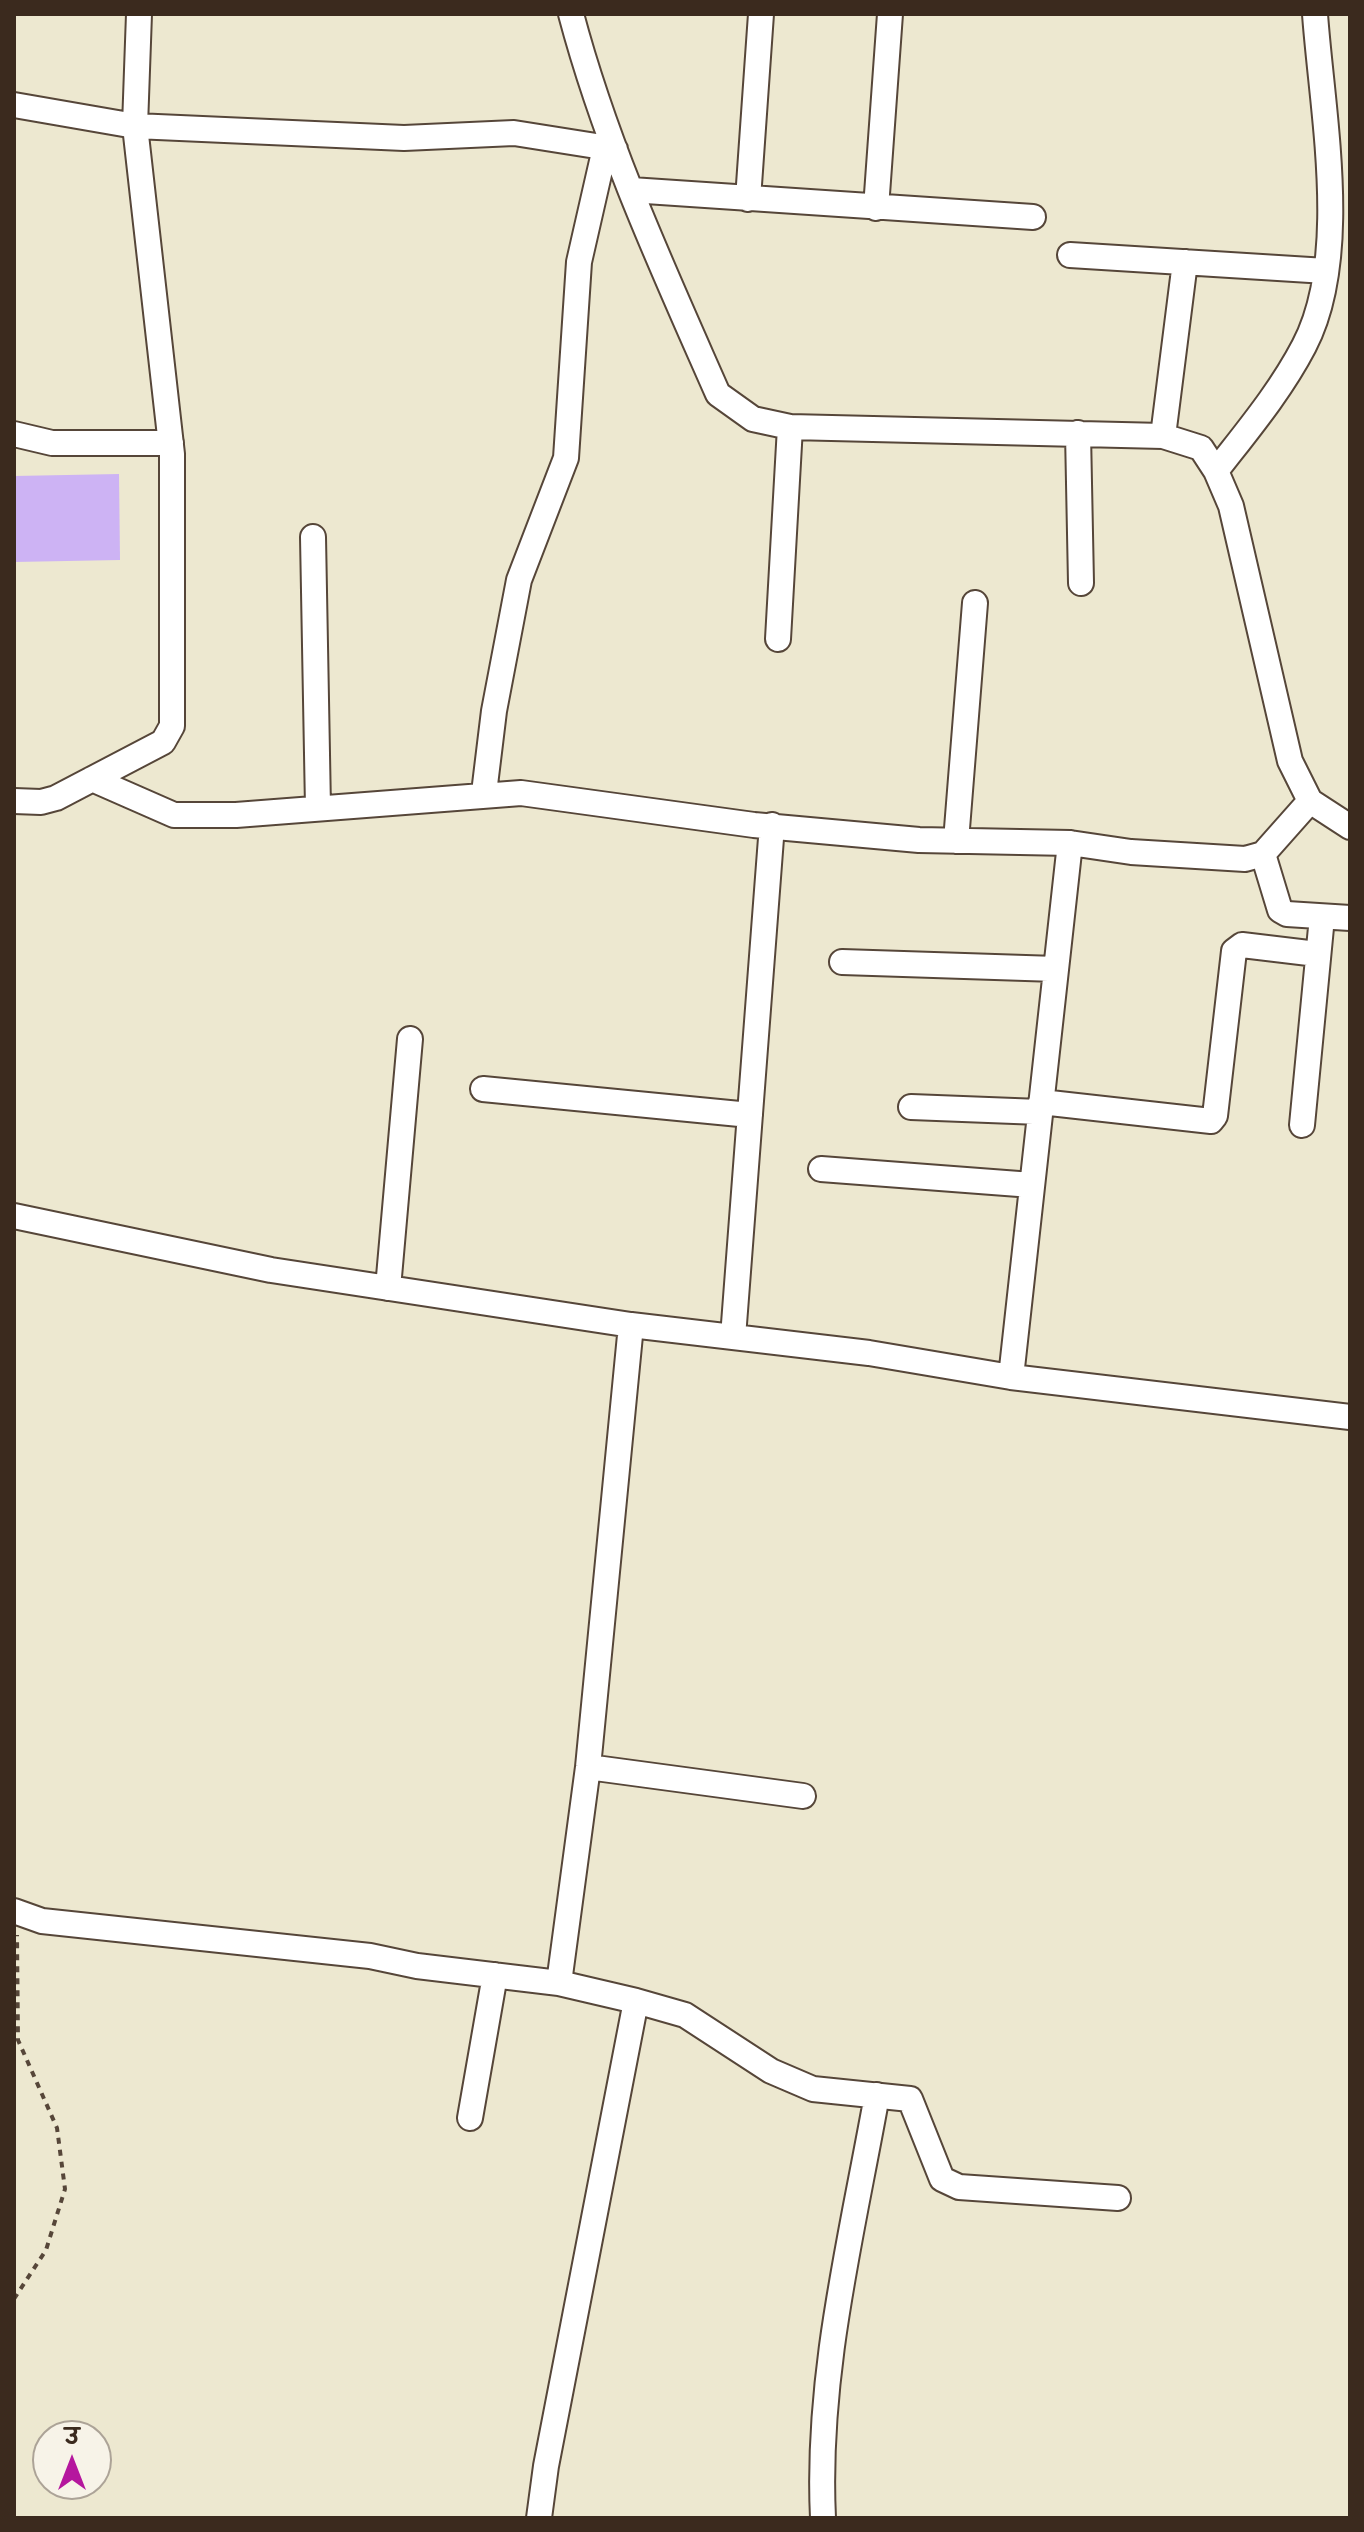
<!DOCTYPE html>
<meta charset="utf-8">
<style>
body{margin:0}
#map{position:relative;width:1364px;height:2532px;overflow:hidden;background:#ede8d0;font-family:"Balsamiq Sans","Playpen Sans Deva",sans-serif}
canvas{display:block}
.frame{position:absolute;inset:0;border:16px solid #3b2a1e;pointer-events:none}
.north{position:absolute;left:32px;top:2420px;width:80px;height:80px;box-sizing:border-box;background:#f7f3e8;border:2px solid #aca397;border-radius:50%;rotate:0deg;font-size:22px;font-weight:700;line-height:32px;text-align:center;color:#3b2a1e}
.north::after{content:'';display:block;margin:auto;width:28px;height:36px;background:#b5179e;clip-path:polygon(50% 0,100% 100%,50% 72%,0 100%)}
</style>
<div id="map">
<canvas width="1364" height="2532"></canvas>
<div class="frame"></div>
<div class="north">उ</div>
</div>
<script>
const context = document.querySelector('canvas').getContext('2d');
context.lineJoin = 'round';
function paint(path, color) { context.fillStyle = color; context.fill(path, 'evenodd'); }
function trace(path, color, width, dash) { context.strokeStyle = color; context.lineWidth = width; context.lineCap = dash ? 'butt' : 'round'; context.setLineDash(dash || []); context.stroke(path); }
paint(new Path2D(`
 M119,474L120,560L14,562V476Z`), '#cdb3f4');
const minor = new Path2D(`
 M571,14C606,146 663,269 718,394L753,419L790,427L1163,436L1201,448L1216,471L1231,506L1290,761L1310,801L1350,827
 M14,105L135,126L404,138L514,133L615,149
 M631,190L1033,217
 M748,199L761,14
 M876,208L890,14
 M1070,255L1326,271
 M1078,433L1081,583
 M14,434L52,443H171
 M1163,436L1185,262
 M1216,471C1247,431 1280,392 1304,346C1351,257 1322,112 1315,14
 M313,537L318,808
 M778,639L790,427
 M92,779L174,815H236L521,793L754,825L919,840L1070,843L1131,852L1245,859L1263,854L1310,801
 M484,793L494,711L519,580L566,458L579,262L605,148
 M14,801L41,802L56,798L163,742L172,726V454L135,126L139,14
 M956,841L975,603
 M1263,854L1280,910L1287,914L1350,918
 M842,962L1056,969
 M483,1089L750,1115
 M1041,1102L1211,1121L1215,1116L1234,951L1242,945L1317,954
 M911,1107L1040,1112
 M1302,1125L1322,917
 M821,1169L1032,1185
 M14,1216L271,1270L631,1325L869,1353L1011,1377L1350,1417
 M388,1288L410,1039
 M733,1337L772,825
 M1011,1377L1070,843
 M588,1767L803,1796
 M14,1911L42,1921L370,1956L417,1966L559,1983L636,2001L685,2015L771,2071L813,2089L910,2099L942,2179L959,2187L1118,2198
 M559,1983L588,1767L631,1325
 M470,2118L495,1975
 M539,2518L546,2466L636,2001
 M823,2518C816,2375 852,2235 877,2095`);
trace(minor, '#564639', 28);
trace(new Path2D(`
 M14,2299L46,2250L65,2189L57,2128L18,2040L17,1935`), '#564639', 4, [6, 6]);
trace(minor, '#fff', 24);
</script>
